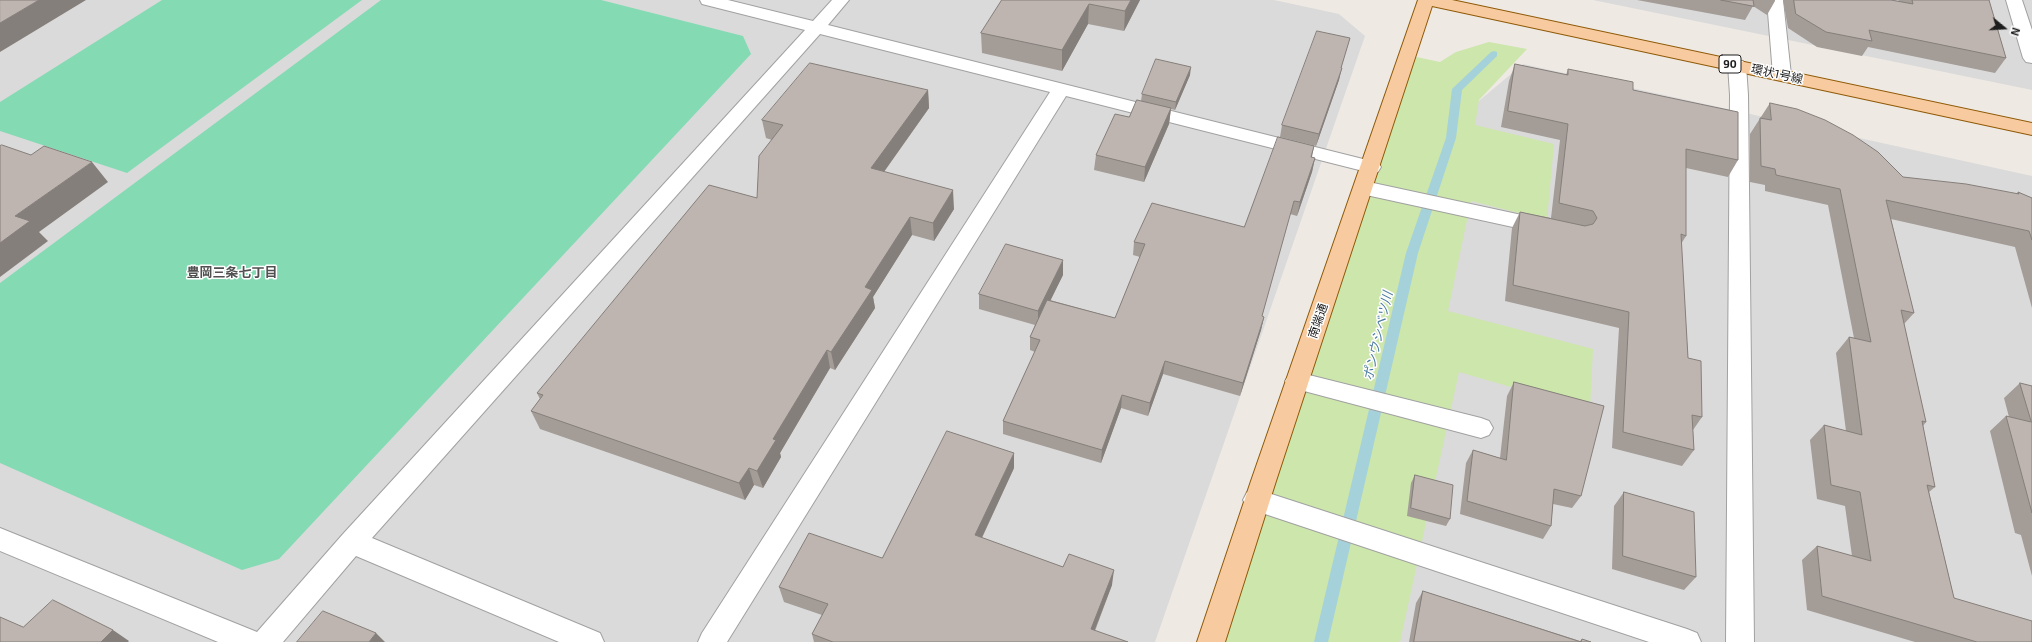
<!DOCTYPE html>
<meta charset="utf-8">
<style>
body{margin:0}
#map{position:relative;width:2032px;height:642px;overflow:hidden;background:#eee9e3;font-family:"Exo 2",sans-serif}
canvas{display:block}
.north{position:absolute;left:1984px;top:8px;width:40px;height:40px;-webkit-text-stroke:3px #fff;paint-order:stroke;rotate:108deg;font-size:11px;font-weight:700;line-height:16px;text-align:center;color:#1d1d1d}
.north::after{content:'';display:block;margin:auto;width:14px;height:18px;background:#1d1d1d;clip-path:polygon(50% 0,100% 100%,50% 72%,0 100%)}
</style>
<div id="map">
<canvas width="2032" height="642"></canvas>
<div class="north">N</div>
</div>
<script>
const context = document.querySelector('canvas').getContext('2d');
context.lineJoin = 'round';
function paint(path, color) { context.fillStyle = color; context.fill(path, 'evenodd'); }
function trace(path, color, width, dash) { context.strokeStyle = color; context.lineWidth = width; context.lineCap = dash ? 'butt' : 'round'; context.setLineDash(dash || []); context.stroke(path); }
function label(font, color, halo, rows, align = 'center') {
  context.font = font + ' "Exo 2","Noto Sans JP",sans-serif'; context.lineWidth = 3; context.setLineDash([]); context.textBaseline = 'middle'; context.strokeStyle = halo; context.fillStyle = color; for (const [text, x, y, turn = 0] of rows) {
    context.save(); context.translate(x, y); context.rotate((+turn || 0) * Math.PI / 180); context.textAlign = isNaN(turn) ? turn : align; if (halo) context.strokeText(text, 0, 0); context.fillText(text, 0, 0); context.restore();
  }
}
paint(new Path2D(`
 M0,0H1274L1339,14L1365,36L1155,642H0Z
 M1593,0H2032V90Z
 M1523,64L2032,176V642H1347L1474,105Z`), '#dbdada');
paint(new Path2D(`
 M1489,42L1527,49L1479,100L1475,125L1554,144L1547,220L1471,201L1448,311L1593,349L1590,410L1459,372L1400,642H1211L1407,55L1440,62L1456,52Z`), '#cce6ab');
paint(new Path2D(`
 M162,0H362L127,173L0,131V102Z
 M381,0H601L743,36L751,54L279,559L242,570L0,463V283Z`), '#84dab3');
paint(new Path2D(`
 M1494,51L1497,52V56L1462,90L1456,138L1418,253L1328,642H1314L1406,253L1446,138L1452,89L1491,52Z`), '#a5d1da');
const minor = new Path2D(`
 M700,0H728L813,21L832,0H849L828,25L1371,161L1378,162L1381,167L1378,172L1371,173L1066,96L727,642H698L702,633L1050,92L820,34L372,538L600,633L604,642H559L356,556L283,642H218L0,551V528L257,632L343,534L805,30L702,4Z
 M1767,0H1783L1791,75L1788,79L1782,80L1776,79L1773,75Z
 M2006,0H2022L2032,30V63L2026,62L2023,58Z
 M1737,60L1743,61L1746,65L1748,95L1754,642H1726L1730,95L1728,65L1731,61Z
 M1364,181L1545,220L1552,222L1555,227L1552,232L1545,234L1357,193L1354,188L1357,183Z
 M1297,372L1481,418L1489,421L1493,428L1489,435L1481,438L1289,387L1285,381L1289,375Z
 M1256,489L1687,629L1697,633L1701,642H1649L1247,508L1243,500L1247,492Z`);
const major = new Path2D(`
 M1418,0H1452L2032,123V135L1432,6L1276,481L1225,642H1197L1251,481Z`);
trace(minor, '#a1a1a1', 2);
trace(major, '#8f5907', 2);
paint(minor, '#fff');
paint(major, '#f7cb9f');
paint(new Path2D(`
 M1002,0H1140L1124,31L1088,24L1062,71L982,53L981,33Z
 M1637,0H1775V1L1767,15L1753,6L1745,20Z
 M1783,0H1891L1899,1L1898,0H1989L2006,58L1995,73L1868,47L1862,56L1817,47L1788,28Z
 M1350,38L1341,68L1339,80L1316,146L1280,137L1282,125Z
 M1515,64L1566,75L1568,69L1633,90L1738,160L1728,177L1686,168V236L1681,244L1688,358L1702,417L1693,430L1694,450L1682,466L1612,448L1619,328L1505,301L1512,228L1520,212L1551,218L1560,140L1501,127L1509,81Z
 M1190,75L1175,110L1171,109L1169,124L1144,182L1094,170L1096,155L1129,117L1141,101L1142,94Z
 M928,90L929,108L884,172L954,209L934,241L912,235L873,297L875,308L835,370L830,368L780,453L781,457L763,488L754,485L745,500L540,429L531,411L540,399L537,393L757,198L772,140L766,138L762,120Z
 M1770,103L1903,177L2016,194L2018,192L2032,198V308L2015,247L1891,219L1914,313L1904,324L1926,422L1923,426L1935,487L1929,492L1954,598L2032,642H1915L1807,610L1802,560L1817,546L1852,556L1845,506L1817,499L1810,440L1824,425L1846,431L1836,353L1849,337L1854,338L1828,205L1765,191V185L1750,182V134Z
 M1314,146L1312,157L1315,158L1312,172L1297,216L1290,214L1262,316L1264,317L1261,330L1240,396L1163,374L1148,416L1121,408L1101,463L1003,434V421L1035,352L1030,350V337L1035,325L979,309V294L1063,275L1050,300L1115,318L1140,257L1133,255L1134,242L1244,227Z
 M1514,382L1581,496L1572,508L1553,504L1551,526L1543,539L1460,514L1466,463L1473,450L1500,458L1507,396Z
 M2020,383L2032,386V576L2021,535L2015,533L1990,431L2006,416L2009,417L2004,398Z
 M1014,468L982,538L1112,585L1095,631L1128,642H814L812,634L822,615L784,602L779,587L882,558Z
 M1415,475L1450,519L1446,526L1407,516L1411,483Z
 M1624,492L1696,577L1684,590L1612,569L1614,506Z
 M1423,591L1580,641L1582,639L1591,642H1409L1416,603Z`), '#a39c97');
paint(new Path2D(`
 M39,0H86L0,52V23Z
 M1131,0H1140L1124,31L1125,11Z
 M1089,4L1088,24L1062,71V50Z
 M1191,67L1190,75L1175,110L1176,102Z
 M1342,68L1339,80L1316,146L1319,134Z
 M928,90L929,108L873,187L871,168Z
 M1171,108L1169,124L1144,182L1145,167Z
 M1315,158L1312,172L1297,216L1300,202Z
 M92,162L108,182L39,232L48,241L0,277V243L15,216Z
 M953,190L954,209L934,241L933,223Z
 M910,217L912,235L873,297L875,308L835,370L831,352L865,287Z
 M1063,260V275L1038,326V311Z
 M1264,317L1261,330L1240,396L1243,383Z
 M827,350L830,368L780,453L781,457L763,488L757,471L773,439Z
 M1165,361L1163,374L1148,416L1150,403Z
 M1122,395L1121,408L1101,463L1102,450Z
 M1014,453V468L976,550L975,535Z
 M749,468L754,485L745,500L739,483Z
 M1114,570L1112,585L1090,642L1091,629Z
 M113,630L129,641L128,642H101Z
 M376,633L385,642H369Z`), '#857f7b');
const building = new Path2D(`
 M0,0H39L0,23Z
 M1002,0H1131L1125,11L1089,4L1062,50L981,33Z
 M1721,0H1753L1754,6Z
 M1794,0H1891L1913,4L1912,0H1989L2006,58L1869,30L1872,41L1826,32L1796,14Z
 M1317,31L1350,38L1341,68H1342L1319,134L1282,125Z
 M1156,59L1191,67L1176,102L1142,94Z
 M810,63L928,90L871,168L953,190L933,223L910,217L865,287L872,290L831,352L827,350L773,439L776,440L757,471L749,468L739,483L531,411L543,395L537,393L709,185L757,198L759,156L783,125L762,120Z
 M1515,64L1568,75V69L1633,82V90L1738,112V160L1686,149V236L1681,234L1688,358L1701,361L1702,417L1692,415L1694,450L1623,432L1629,312L1513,285L1520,212L1585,226L1593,224L1597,218L1593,211L1559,203L1568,124L1508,111Z
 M1137,100L1171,108L1145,167L1096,155L1115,114L1129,117Z
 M1770,103L1797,109L1825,120L1853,135L1878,152L1903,177L1966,184L2019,194L2018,192L2032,198V240L2029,231L1886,200L1914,313L1901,310L1926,422L1922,421L1935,487L1927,485L1954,598L2032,621V642H1977L1822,596L1817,546L1871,561L1860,492L1831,485L1824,425L1862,435L1849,337L1871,342L1840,189L1776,175L1775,169L1761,166L1760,118L1771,120Z
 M1278,137L1314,146L1311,157L1315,158L1300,202L1294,201L1262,316L1264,317L1243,383L1165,361L1150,403L1122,395L1102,450L1003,421L1040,340L1030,337L1047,300L1115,318L1145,244L1134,242L1152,203L1244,227Z
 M2,145L31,155L44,146L92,162L15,216L30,221L0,243V146Z
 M1006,244L1063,260L1038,311L979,294Z
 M1514,382L1604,406L1581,496L1554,489L1551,526L1467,501L1473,450L1506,460Z
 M2020,383L2032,386V513L2006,416L2031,422Z
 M947,431L1014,453L975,535L1063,567L1069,554L1114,570L1091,629L1128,642H833L812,634L828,604L779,587L809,533L882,558Z
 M1415,475L1453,485L1450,519L1411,508Z
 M1624,492L1694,512L1696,577L1623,556Z
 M1423,591L1581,642L1582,639L1591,642H1414Z
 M53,600L113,630L101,642H0V617L23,627Z
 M323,611L376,633L369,642H297Z`);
paint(building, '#beb5b0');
trace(building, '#857f7b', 1);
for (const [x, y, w] of [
 [1730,64,22]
]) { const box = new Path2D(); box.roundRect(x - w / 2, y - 9, w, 18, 3); context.fillStyle = '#fff'; context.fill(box); trace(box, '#1d1d1d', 1); }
label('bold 11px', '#1d1d1d', null, [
 ["90",1730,64]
]);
label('12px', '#1d1d1d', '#fff', [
 ["環状1号線",1777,74,12],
 ["南端通",1318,321,-71]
]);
label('bold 13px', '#505050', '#fff', [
 ["豊岡三条七丁目",232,273]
]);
label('italic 13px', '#4b7ba0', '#fff', [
 ["ポンウシベツ川",1378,336,-77]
]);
</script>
